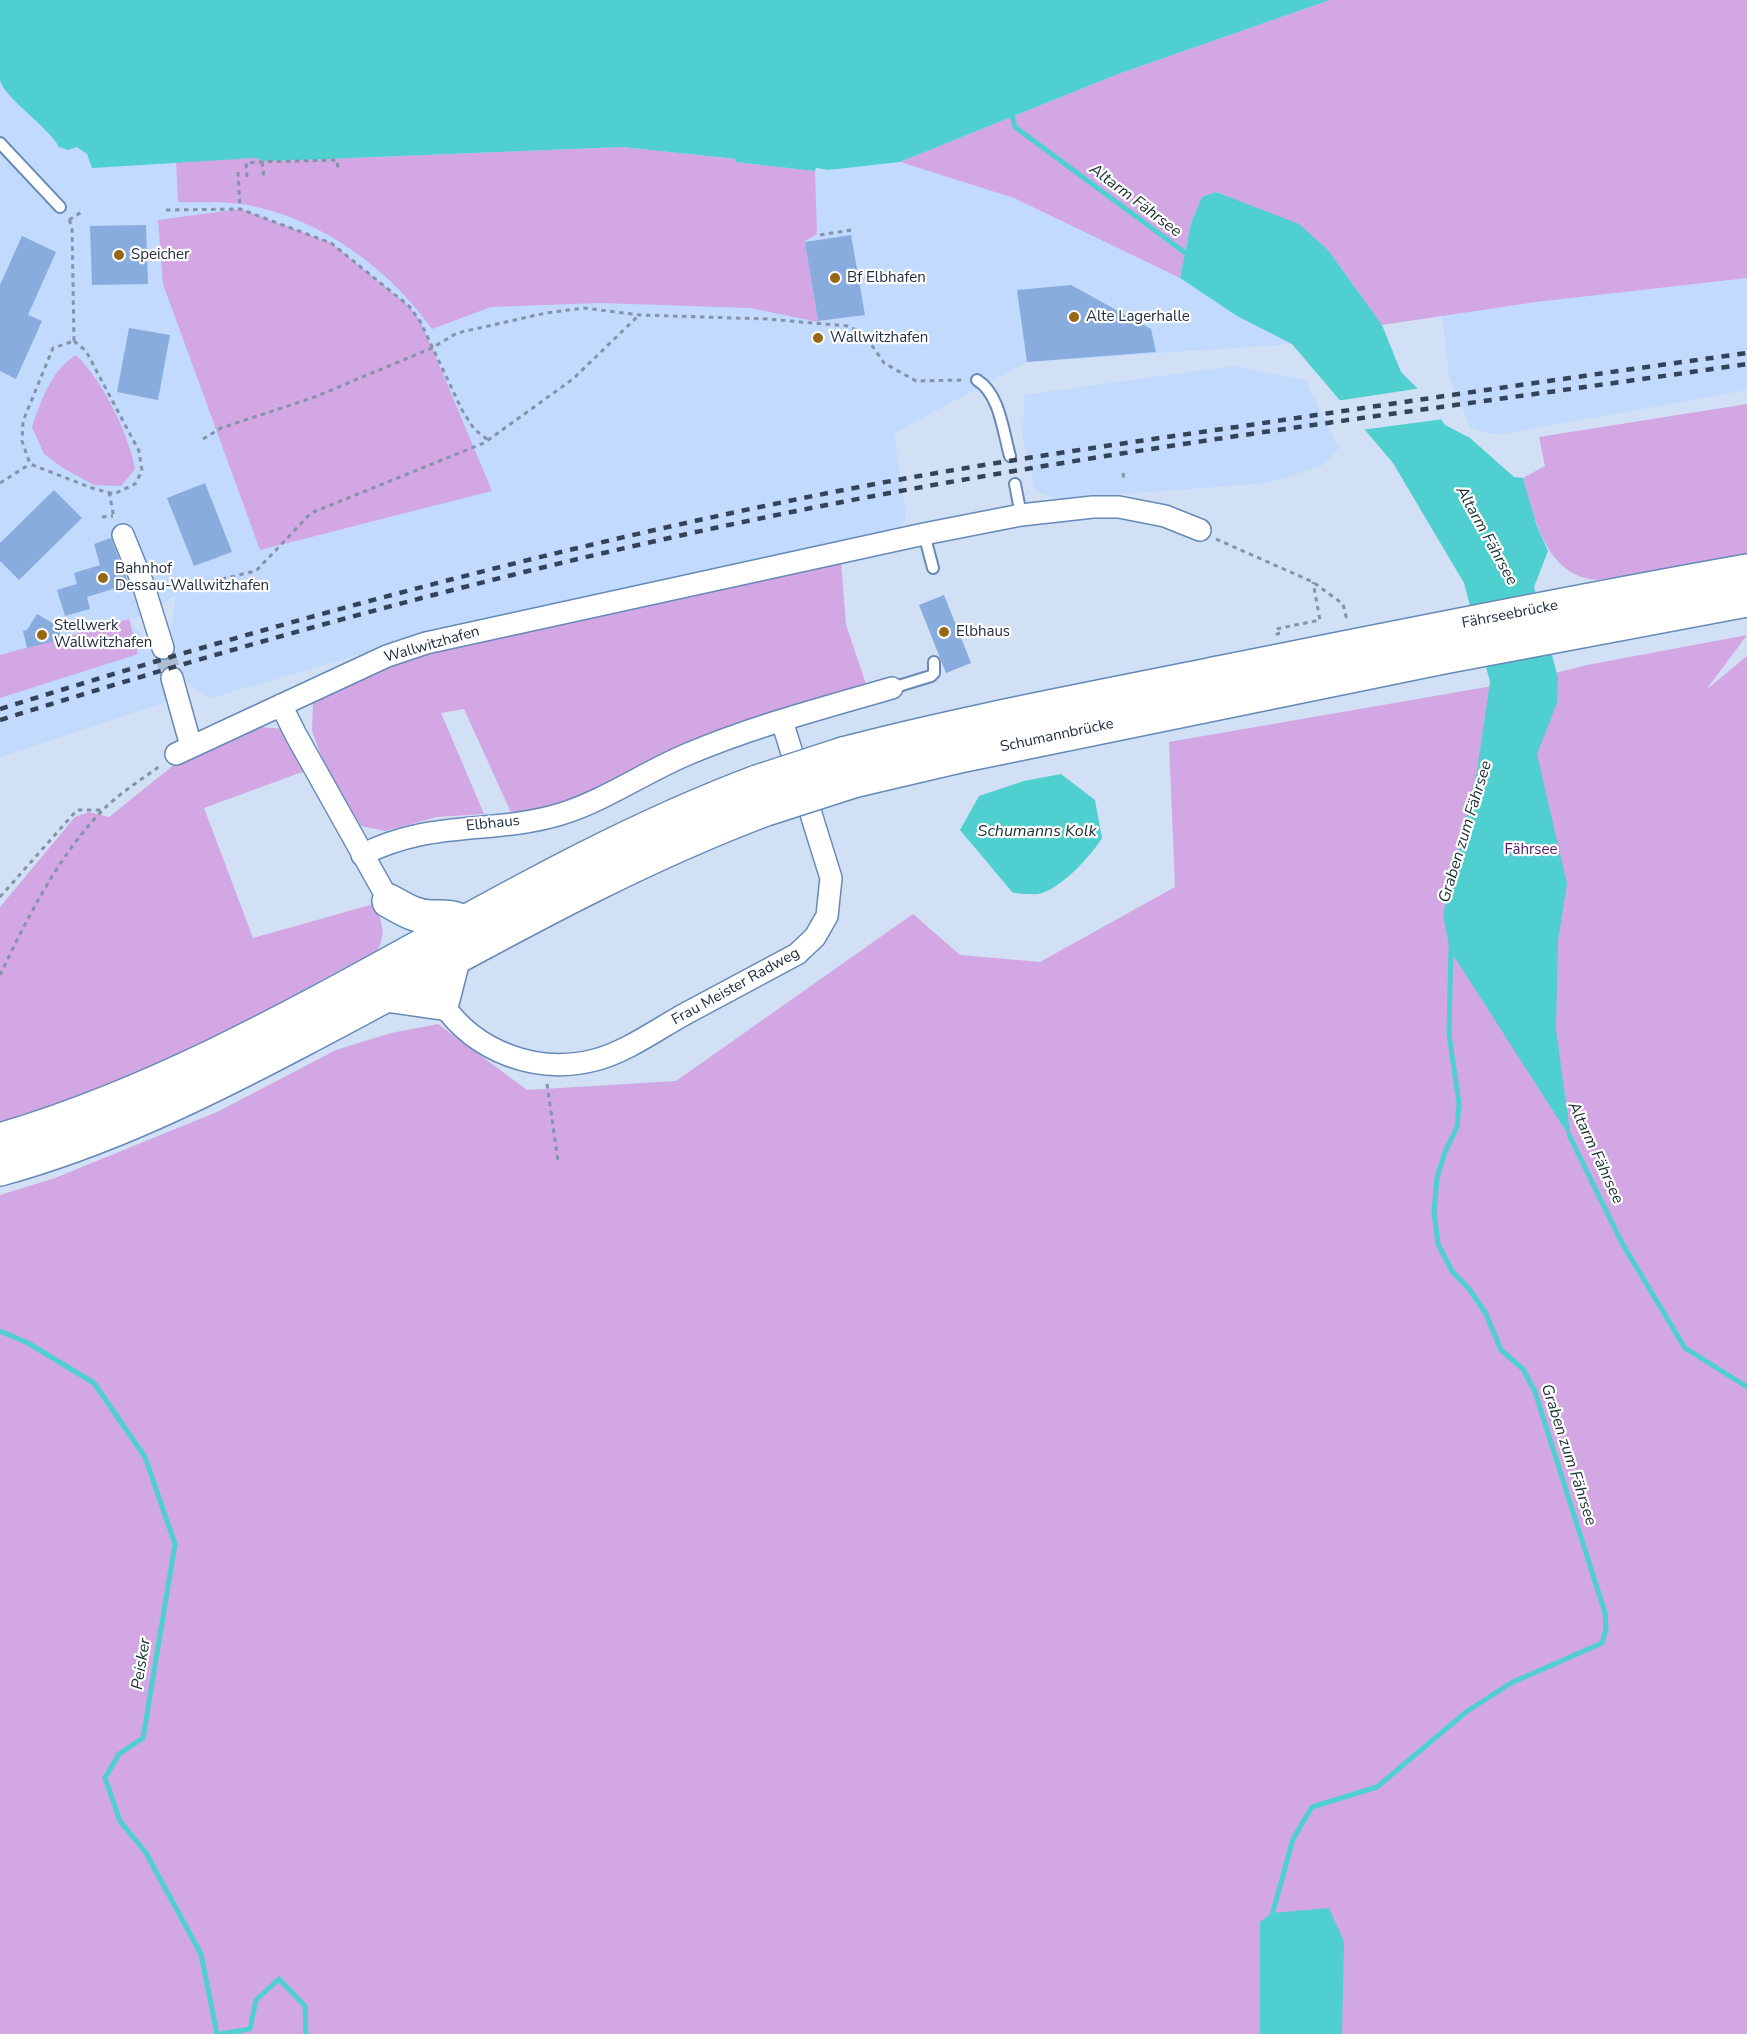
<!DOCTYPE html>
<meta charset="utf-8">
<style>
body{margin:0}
canvas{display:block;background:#d1e0f5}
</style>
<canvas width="1747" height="2034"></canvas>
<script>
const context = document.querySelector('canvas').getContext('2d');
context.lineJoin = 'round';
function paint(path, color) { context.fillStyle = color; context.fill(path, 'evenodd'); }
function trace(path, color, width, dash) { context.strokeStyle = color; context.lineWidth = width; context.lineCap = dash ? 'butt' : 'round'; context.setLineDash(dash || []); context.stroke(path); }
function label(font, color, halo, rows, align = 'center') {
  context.font = font + ' "Nunito Sans",sans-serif'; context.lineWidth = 4.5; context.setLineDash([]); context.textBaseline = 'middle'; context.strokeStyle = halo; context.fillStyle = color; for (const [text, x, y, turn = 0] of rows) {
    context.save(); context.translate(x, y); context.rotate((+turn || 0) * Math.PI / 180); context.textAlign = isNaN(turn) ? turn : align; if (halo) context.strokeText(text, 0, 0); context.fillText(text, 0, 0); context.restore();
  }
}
paint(new Path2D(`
 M0,81L25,111L51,132L59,147H77L87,154L92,168L176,161L828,170L900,162L1014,198L1180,278L1237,316L1292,344L1027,362L894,433L905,508V521L898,528L447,629L211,698L184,681L171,633L176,595L142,616L129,620L152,647L169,701L0,757Z
 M1747,278V390L1503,434L1482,432L1470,427L1449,377L1442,316L1536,302Z
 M1233,366L1305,380L1339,448L1323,465L1268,483L1057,499L1035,491L1023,438L1024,395Z`), '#c1dafd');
paint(new Path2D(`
 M1330,0H1747V278L1536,302L1382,325L1328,250L1257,210L1217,192L1202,197L1191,223L1180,278L1014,198L900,162L1118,74Z
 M622,147L736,159V162L815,171L817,234L805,241L818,322L750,308L600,303L491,307L432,329C388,268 322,219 247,205C225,201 200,203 178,202L176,161L255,158L264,161L302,160Z
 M240,209L331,243L409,306L420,321L432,348L492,491L260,550L163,284L158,220Z
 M76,355C102,380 129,434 135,469L121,486L94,485L63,468L44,454L32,427C41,401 51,370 76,355Z
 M1747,404V557L1598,580C1546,577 1535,519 1523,478L1545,466L1539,437Z
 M841,561L846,625L867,687L792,705L718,730L556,808L513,817L464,709L441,713L484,814L437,817L385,831L361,826L324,763L312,731L313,703L388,666L423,653Z
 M129,619L138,654L0,698V655Z
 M1747,635L1706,690L1747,656V2034H0V1195L55,1178L217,1112L336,1050L391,1033L438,1024L527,1090L676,1081L913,914L960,955L1040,962L1175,887L1169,742L1527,680L1587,665Z
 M259,727L286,729L305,771L204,808L253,938L374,904C382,922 387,933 377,951C323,977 273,1009 220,1035C149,1071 76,1099 0,1122V907L75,817L89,812L109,817L175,764Z`), '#d2a7e3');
paint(new Path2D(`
 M0,0H1330L1118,74L900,162L828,170L816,168L815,171L735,162L736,159L622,147L302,160L264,161L255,158L92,168L87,154L77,147L68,150L59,147C47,125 5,99 0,80C0,66 0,18 0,0Z
 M1216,192L1299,224L1328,250L1382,325L1401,372L1422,393L1445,425L1470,438L1514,477L1523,478L1537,526L1548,551L1534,587L1558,678L1557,703L1537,754L1567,884L1558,941L1556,1029L1571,1139L1450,950L1443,915L1477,771L1490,682L1464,583L1393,463L1292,344L1237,316L1180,278L1191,223L1202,197Z
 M1061,774L1095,800L1102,838C1091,856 1060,890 1038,894C1030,895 1021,893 1013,893L960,830L979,796L1024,781Z
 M1329,1908L1344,1942L1342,2034H1260V1922L1272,1913Z`), '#4fcfd0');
paint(new Path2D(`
 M1422,388L1444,419L1361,430L1336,401Z`), '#d1e0f5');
trace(new Path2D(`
 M1011,110L1015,127L1191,257
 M1569,1135L1622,1243L1685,1348L1747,1387
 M0,1331L28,1343L94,1383L145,1457L175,1544L143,1738L119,1754L105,1778L120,1821L146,1853L201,1954L217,2034
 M1271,1919L1293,1839L1312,1807L1377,1787L1466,1712L1511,1683L1602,1643L1606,1629L1605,1613L1535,1392L1523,1369L1501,1350L1486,1314L1470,1290L1452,1271L1438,1244L1434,1212L1437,1178L1445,1152L1457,1127L1459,1104L1449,1034L1451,945
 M220,2034L250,2029L256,2000L279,1979L305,2006L306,2034`), '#4fcfd0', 5);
paint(new Path2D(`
 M146,225L148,284L92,285L90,226Z
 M851,235L865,315L818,321L805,242Z
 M22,236L56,252L28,315L42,321L16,379L0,371V285Z
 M1071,285L1151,329L1156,352L1027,362L1017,290Z
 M129,328L170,335L158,400L117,392Z
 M205,483L232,552L194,566L167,498Z
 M54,490L82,518L19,580L0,561V543Z
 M111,538L129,584L87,597L90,609L65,616L57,590L77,584L74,573L100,565L94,544Z
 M944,595L971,663L946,673L919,605Z
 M37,614L58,626L62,639L27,648L23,631L27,630Z`), '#88acdd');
trace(new Path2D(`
 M163,648L172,678`), '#aebdd1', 21, [21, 10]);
const lane = new Path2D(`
 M0,143L60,207
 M977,380C1000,394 1003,432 1010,456
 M1015,484L1021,515
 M924,534L933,568
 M892,688L931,676L934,673V662`);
const street = new Path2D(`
 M123,535L143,584L163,648
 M172,678L191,746
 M281,705L296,735L389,901
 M176,754L387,656L426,643L924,534L1021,515L1093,507H1119L1165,516L1200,530
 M362,855C432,819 492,835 561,814C606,800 645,772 688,754C754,726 823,708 892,688
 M442,1003C475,1052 537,1075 595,1060C626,1052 656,1030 685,1014C722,994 760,974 797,954L815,937L827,916L831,878L782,721`);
const highway = new Path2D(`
 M843,754C969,721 1097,698 1224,672C1398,637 1572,602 1747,571
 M853,781L964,755L1443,657L1747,600
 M389,901C402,908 415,917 431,917C445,917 450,916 464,922
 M386,995L442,1003L453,960
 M0,1140C270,1061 495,880 757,782
 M0,1169C106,1140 203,1092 300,1041C454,961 603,870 766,809`);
trace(lane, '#6689b8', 14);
trace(street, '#6689b8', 24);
trace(highway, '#6689b8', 36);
trace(new Path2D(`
 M262,162L264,177
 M238,172L240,209
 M247,177L246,163L257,162L337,160L338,169
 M166,210L240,209L331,243L409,306L420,321L462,410L474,429L488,440
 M69,220L72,226L74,341
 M69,220L83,211
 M820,235L851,230
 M74,341L86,351L139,451L142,471L135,484L114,494L92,488L30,464L22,441L23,421L53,348Z
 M203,439L221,428L312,398L432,348L457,333L546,313L584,308L640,315L767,319L848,326L864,334L884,363L916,381L963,380
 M1123,473L1124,481
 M0,483L30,464
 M109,492L114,518
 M102,517L113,516
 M1216,539L1313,582L1343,604L1347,620
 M178,589L256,571L311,513L484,443L573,379L638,316
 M1280,633L1277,634L1276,629L1320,620L1313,582
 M0,897L77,810H102
 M0,975C27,919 58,856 102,811C118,794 141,780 160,766
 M547,1084L558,1161`), '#8593a8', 3, [4.5, 4.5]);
trace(lane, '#fff', 10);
trace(street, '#fff', 21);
trace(highway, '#fff', 33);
trace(new Path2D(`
 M0,709C274,623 551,548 833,492C971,465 1111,445 1250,425C1415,400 1581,376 1747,353
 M0,720C277,633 557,557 842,502C1142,444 1445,408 1747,364`), '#354357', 4.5, [8, 8]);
const highwayBridge = new Path2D(`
 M757,782L843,754
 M766,809L853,781`);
trace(highwayBridge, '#6689b8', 36, []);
trace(highwayBridge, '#fff', 33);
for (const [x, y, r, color] of [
 [119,255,6,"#966816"],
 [835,278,6,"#966816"],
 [1074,317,6,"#966816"],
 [818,338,6,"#966816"],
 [103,578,6,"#966816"],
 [944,632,6,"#966816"],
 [42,635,6,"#966816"]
]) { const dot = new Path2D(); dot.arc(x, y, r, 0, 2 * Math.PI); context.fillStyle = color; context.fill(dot); trace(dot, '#fff', 2); }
label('15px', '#212f43', '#fff', [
 ["Speicher",131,255],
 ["Bf Elbhafen",847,278],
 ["Alte Lagerhalle",1086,317],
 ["Wallwitzhafen",830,338],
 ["Bahnhof",115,569],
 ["Dessau-Wallwitzhafen",115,586],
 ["Stellwerk",54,626],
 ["Wallwitzhafen",54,643],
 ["Elbhaus",956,632]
], 'left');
label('15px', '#212f43', '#fff', [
 ["Fährseebrücke",1510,615,-11],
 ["Wallwitzhafen",432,645,-16],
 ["Schumannbrücke",1057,736,-12],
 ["Elbhaus",493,824,-6],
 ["Frau Meister Radweg",736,987,-29]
]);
label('15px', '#541668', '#fff', [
 ["Fährsee",1531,850]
]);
label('italic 16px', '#182f2f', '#fff', [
 ["Altarm Fährsee",1135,201,37],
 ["Altarm Fährsee",1486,536,61],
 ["Schumanns Kolk",1037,832],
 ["Graben zum Fährsee",1466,832,-73],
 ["Altarm Fährsee",1595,1153,65],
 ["Graben zum Fährsee",1568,1455,72],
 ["Peisker",142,1664,-81]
]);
</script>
